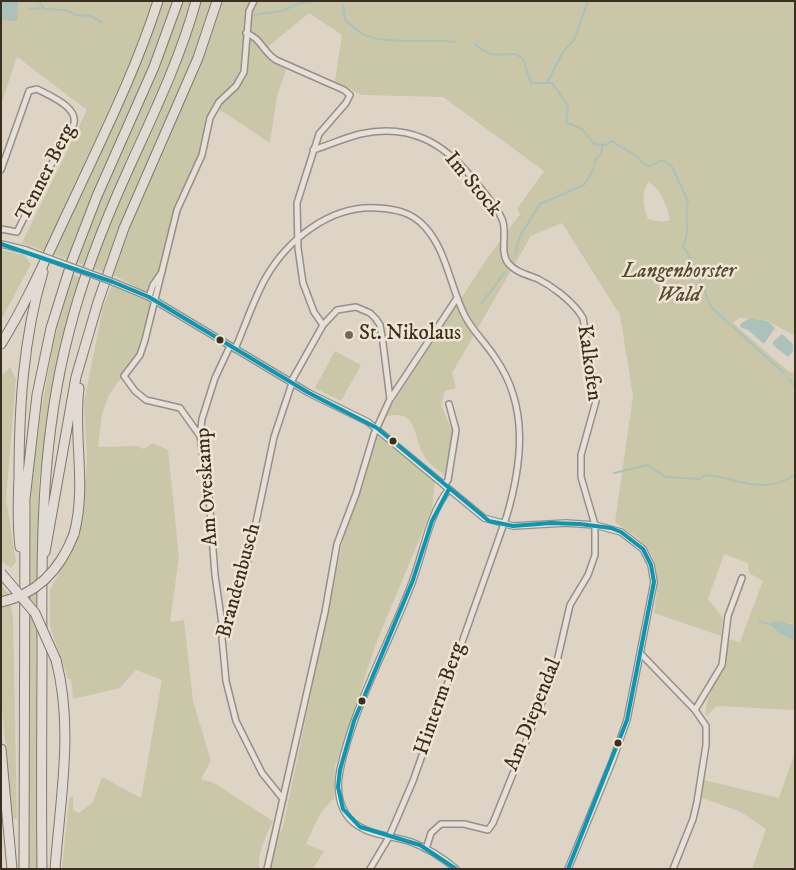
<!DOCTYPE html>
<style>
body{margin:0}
#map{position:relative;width:796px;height:870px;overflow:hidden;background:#ded4c6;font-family:"IM FELL DW Pica",serif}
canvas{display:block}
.frame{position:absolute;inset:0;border:2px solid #3a2e20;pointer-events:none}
</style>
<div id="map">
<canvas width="796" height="870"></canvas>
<div class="frame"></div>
</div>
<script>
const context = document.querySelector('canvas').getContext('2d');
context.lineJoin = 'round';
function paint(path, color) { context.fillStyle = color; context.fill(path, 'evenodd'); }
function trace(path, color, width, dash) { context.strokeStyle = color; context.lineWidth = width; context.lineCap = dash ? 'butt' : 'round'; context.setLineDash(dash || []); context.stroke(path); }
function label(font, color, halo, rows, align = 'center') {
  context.font = font + ' "IM FELL DW Pica",serif'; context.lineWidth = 5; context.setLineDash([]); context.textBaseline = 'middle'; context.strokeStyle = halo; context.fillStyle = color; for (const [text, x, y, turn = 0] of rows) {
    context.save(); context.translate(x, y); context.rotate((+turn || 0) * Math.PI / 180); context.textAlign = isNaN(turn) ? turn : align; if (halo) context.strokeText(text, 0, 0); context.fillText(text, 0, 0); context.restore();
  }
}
paint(new Path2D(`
 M1,1H795V336L766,320L739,318L733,323L787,370L793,373L795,371V625L789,623L770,625L779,633L795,641V710L717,706L706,716C704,689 728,670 728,639L740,642L763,581L749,573L748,563L724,554L708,599L723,618L721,636L654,613C658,589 661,562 643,543C636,535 623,529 615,522L633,396L620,315L562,223L531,236L452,373L456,388L445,391L441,405L453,432L446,476C438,470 427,463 423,454C412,433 418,408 384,417L486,260L520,214L517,209L544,171L443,97L361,95L335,81L342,35L309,13L269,46V60L286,70L277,96L270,143L225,113L212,107L200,153L185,185L154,296L115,276L22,243L87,110L17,57L1,104ZM648,182C661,189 667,206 670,220L662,222L648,219C643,205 641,195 648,182Z
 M1,250L24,255L31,264L1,320Z
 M73,275L82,278L59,357L48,414L39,484L36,637L37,869H29L28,574L32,483L42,406L54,340Z
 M112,286L153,303L139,352L109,395L102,414L98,447L137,446L144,449L153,443L168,450L179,557L170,622L184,620L193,701L211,761L201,779L214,783L273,821C266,836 258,851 259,869H62L69,799L73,796V810L79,813L93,802L102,777L141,798L162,680L136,670L120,688L73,699L71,679H68L50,626V590L77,539L81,523L87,462L84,402L103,307Z
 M335,351L361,365L341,401L315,388Z
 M10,367L16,379L6,499L16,562L11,568L1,561V376Z
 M376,435L407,456L435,481L432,509L377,641L335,767L334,798L320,814L306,844L324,851L313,869H269V853L283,827L345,530L363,485Z
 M1,585L8,593L13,617L17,819H12L1,694Z
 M795,752V869H752L766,829L739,811L702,798L704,780L779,798Z`), '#c9c7a8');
paint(new Path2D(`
 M1,1H18L17,21L1,20Z
 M750,318L768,321L775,328L764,344L748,330L740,327V324Z
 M782,334L793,344V351L788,357L773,345V342Z
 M778,621L795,625V641L779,633L769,624Z`), '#acc1b9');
trace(new Path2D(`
 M39,1L45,9L65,10L77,15L91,16L102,22
 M343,5L345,20C350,24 355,29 361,33C382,46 429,38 455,42
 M30,9L42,8
 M255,15L281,11L301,3L314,1
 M475,44C489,57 498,55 516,54L523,59L531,83H552L568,106L566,122L582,129L594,144L606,145L611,141L638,157L643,164L651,166L662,160L671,165L688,201C684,216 691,233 683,246L695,267L711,307L784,373
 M548,81L563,52L574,40L588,1
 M595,163V160L601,153L603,145
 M515,254L520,236L540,204L584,185L594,168
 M482,303L505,272
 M789,379L795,387
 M614,473L647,465L666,477L700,479L705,475C739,478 761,496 795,475
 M759,621L771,625`), '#acc1b9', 2);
const minor = new Path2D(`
 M246,33C261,38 263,52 276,60L344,90L350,95L346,103L319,134L297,203L298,248L303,283L314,312L323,325
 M313,150C329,145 344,138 360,134C409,123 443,142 473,179C482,191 496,204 502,219C508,232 499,251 508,263C515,272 528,275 538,279C552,286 569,299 579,312L583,318L596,401L581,455V477L595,525V555L588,575L570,605L555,670L493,823L488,830L464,824H441L431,833L426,849
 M1,170L29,91L37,89C50,96 81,108 73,126L43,179L17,232L1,229
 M149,297L153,285L162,272
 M235,349C245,326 253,301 265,279C287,240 330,205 377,208C395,209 412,212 425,227C447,251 450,287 465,316C473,332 487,344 496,359C529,407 522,463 507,515L413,781L389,837L370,869
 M391,398L457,298
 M200,436L180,408L146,400L135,391L124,376L140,355L145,340L177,210L202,155L210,118L219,102L236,86L244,72L249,11L254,1
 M444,485L448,480L456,430L449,404
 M223,631L215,575L209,497L200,436L202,419L215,378L230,346
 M641,654L695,710L706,726V745L697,802L693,819L673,869
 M695,710L722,665L728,616L742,578
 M283,799L262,773L236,721L226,681L222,638L248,560L274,437L292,383
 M267,869L325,612L337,544L356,494L374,434L390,399L383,343L380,325L376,319L370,313L356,307L337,310L323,325L291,382`);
const tertiary = new Path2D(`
 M1,244L26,250
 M113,282L149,297L309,393L368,422L484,518L513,526L566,523L595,525L621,532L643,549L651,565L654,582L627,720L612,762L568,869
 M449,489C429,514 424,550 413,580C390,643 354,704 340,770C337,785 338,802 346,814C361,837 391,834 414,843C429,849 443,858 456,869`);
const motorway = new Path2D(`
 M1,344C29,299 50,249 73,201C103,136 136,70 158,1
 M74,534C87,486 73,437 79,388
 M20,547C17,524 18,501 19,478C19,409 23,338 43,272
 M45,552L76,377L98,302L124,228L198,58L217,1
 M1,749L12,869
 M24,869L25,499L37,395L51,328L72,261L97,196L154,67L178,1
 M42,869C41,794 42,719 42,644C41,539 42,435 69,332C83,275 105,221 129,168C154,113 180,59 196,1
 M55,869C60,800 74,728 56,660`);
trace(minor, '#968f86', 8);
trace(tertiary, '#968f86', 8);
trace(motorway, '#7f786f', 11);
trace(minor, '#e6e0d9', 5);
trace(tertiary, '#e6e0d9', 5.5);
trace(motorway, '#e1dbd3', 9);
const tertiaryBridge = new Path2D(`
 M26,250L113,282`);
const motorwayBridge = new Path2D(`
 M1,573L35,613L56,660
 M1,602C38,594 61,568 74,534`);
trace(tertiaryBridge, '#968f86', 8, []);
trace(motorwayBridge, '#7f786f', 11, []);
trace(tertiaryBridge, '#e6e0d9', 5.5);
trace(motorwayBridge, '#e1dbd3', 9);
trace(new Path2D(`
 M1,244L113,282L149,297L309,393L377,428L489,521L513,526L551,523L580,524L611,528L621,532L643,549L651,565L654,582L627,720L568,869
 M449,489L432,521L413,580L354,721L340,770L338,787L343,809L360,827L420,845L456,869`), '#0997b4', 4);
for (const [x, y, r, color] of [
 [349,335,5,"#73685a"],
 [220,340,4.5,"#3a2e20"],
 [393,441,4.5,"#3a2e20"],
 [362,701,4.5,"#3a2e20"],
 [618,743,4.5,"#3a2e20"]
]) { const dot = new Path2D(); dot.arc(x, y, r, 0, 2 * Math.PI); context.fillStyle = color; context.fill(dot); trace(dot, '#f0e4d3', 2); }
label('21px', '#3a2e20', '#f0e4d3', [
 ["Tenner Berg",47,173,-63],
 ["Im Stock",472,185,50],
 ["Kalkofen",588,363,82],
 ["Am Oveskamp",208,487,-94],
 ["Brandenbusch",240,581,-75],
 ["Hinterm Berg",441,699,-71],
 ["Am Diependal",534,715,-68]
]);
label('italic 21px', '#534b36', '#f0e4d3', [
 ["Langenhorster",679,273],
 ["Wald",679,297]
]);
label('21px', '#3a2e20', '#f0e4d3', [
 ["St. Nikolaus",359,335]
], 'left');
</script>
